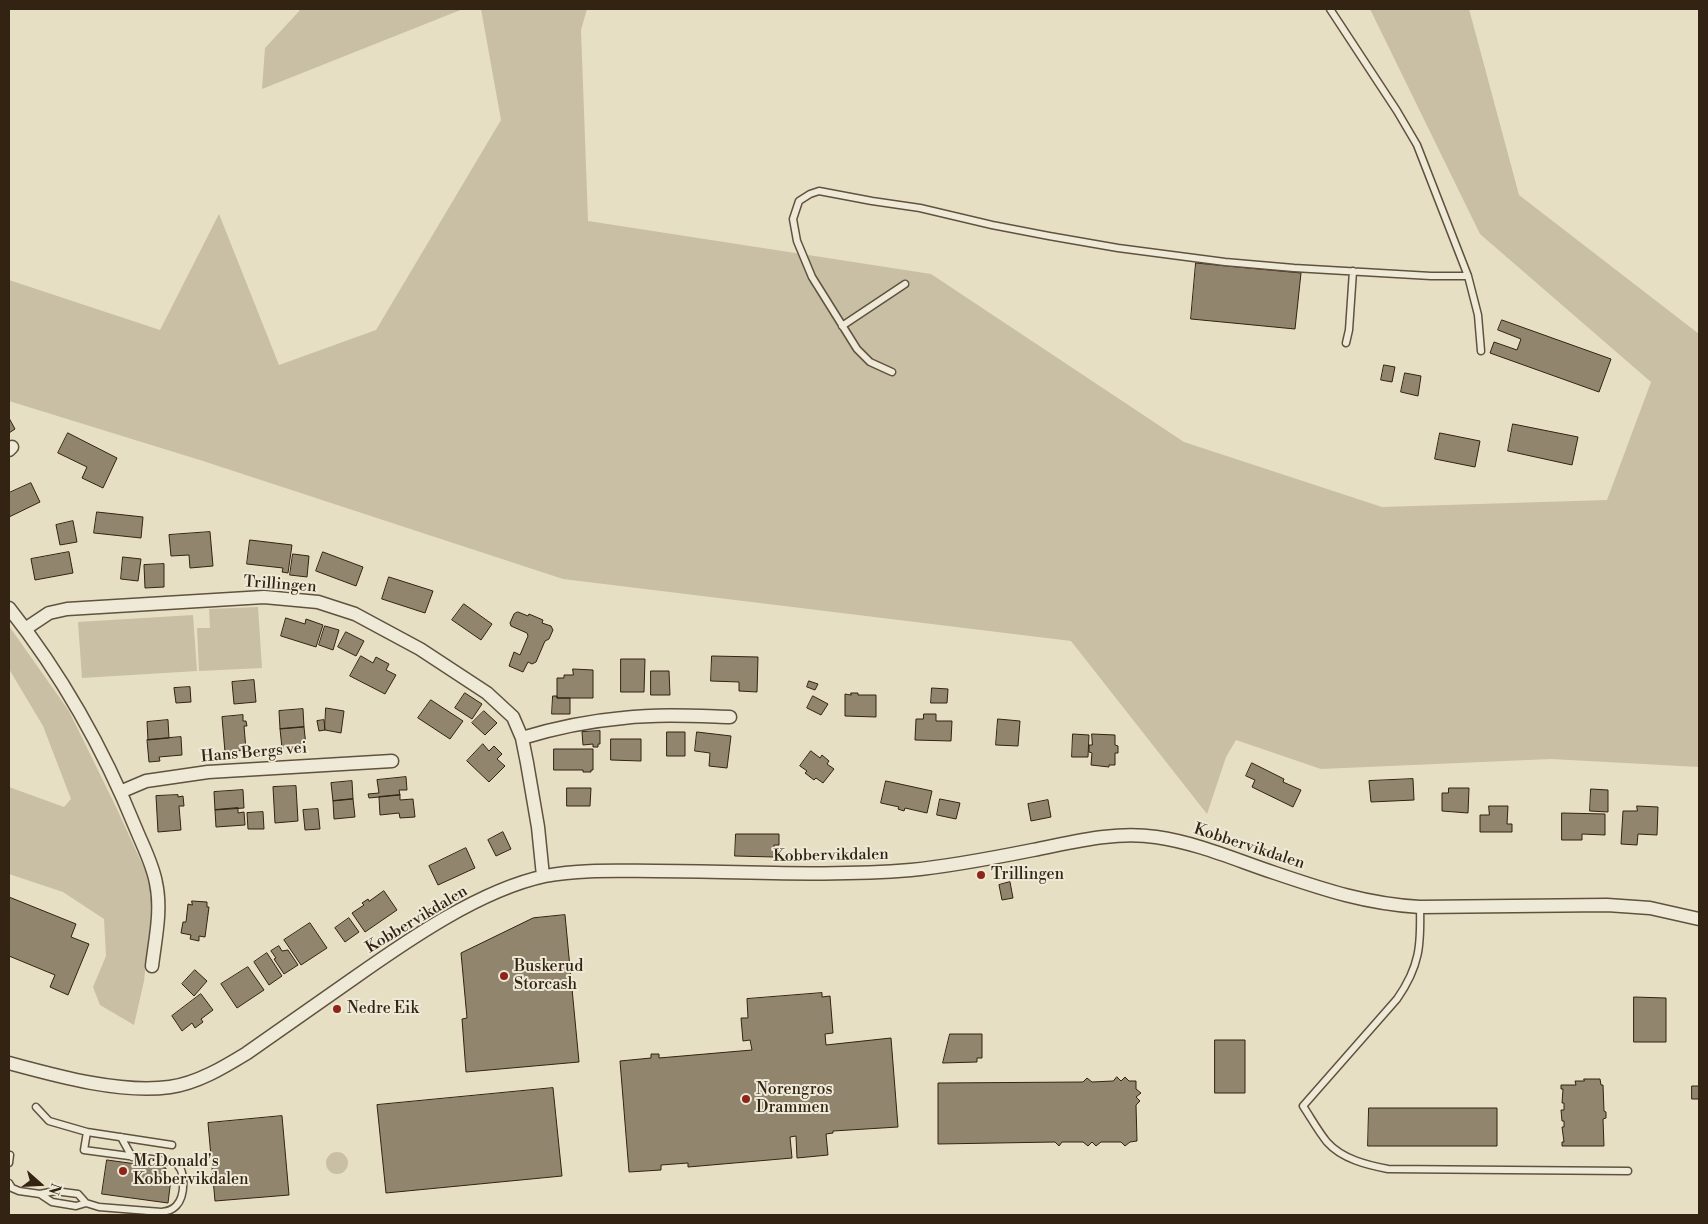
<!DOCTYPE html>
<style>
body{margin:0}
#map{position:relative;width:1708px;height:1224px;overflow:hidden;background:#e7dfc3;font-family:"Libre Bodoni",serif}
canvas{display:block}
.frame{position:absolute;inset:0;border:10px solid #332312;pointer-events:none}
.north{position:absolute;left:15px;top:1159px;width:50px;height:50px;-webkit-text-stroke:4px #efead8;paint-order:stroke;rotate:109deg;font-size:14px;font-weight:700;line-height:20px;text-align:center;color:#332312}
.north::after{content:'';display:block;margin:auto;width:18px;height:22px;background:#332312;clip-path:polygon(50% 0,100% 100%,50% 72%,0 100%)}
</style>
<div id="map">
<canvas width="1708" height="1224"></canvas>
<div class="frame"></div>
<div class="north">N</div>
</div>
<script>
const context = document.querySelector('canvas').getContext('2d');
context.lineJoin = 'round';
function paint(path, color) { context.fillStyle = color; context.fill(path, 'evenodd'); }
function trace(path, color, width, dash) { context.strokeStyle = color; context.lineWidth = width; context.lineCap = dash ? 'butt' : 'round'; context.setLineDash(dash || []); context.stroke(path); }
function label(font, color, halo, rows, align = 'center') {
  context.font = font + ' "Libre Bodoni",serif'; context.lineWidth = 4; context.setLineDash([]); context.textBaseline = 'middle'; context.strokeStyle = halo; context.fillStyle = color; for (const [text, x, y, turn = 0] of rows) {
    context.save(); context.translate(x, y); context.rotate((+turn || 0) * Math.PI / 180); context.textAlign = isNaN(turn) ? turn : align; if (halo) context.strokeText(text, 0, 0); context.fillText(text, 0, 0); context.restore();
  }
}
paint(new Path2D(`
 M301,9H463L262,89L265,48Z
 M481,9H587L581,30L588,221L931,274L1184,442L1382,507L1607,500L1651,382L1480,234L1370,9H1469L1519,195L1699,334V767L1551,759L1321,769L1236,740L1226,757L1207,814L1071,641L563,579L203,461L9,401V280L160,330L219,214L279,365L376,330L501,120Z
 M258,607L262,668L199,671L197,628H210L209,609Z
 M193,615L197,671L82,678L78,622Z
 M9,626L69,711L116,807L151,883V914L144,981L134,1025L100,1005L93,987L106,956L104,919L63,892L9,874V787L64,807L71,799L43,726L9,669Z
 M326 1163a11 11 0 1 1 22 0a11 11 0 1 1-22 0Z`), '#c8bfa5');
const building = new Path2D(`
 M1196,263L1301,273L1295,329L1191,319Z
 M1502,320L1611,359L1599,392L1490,353L1494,342L1517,350L1521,339L1498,330Z
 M1384,365L1395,367L1392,382L1381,380Z
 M1405,373L1421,376L1418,396L1401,392Z
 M9,418L15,429L9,433Z
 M1513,424L1578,437L1572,465L1508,451Z
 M68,433L117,458L103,488L82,478L87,467L58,453Z
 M1440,433L1480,441L1475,467L1435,459Z
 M31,483L40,502L9,517V493Z
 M97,512L143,517L141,538L94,533Z
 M73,521L77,542L60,545L56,525Z
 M210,532L213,566L190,568L189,555L171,556L169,535Z
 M250,540L292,545L288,573L282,572L283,568L247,564Z
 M69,552L73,573L35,580L31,559Z
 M323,552L363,567L356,586L316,571Z
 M293,554L309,556L307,577L290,575Z
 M123,557L141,559L138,581L121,579Z
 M164,564V587L145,588L144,565Z
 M389,577L433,591L425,613L382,599Z
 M464,604L492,624L481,640L452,620Z
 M518,612L528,616L529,614L543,620L542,623L551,626L553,630L549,639L545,641L536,662L532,664L528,662L523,672L509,666L514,652L520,655L528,636L527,633L511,626L510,623L514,614Z
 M286,618L305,624L306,619L323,625L316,647L281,636Z
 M325,626L339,630L333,650L319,645Z
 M346,632L364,641L356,656L338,647Z
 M361,656L373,663L376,657L389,664L386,670L396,675L385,694L350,676Z
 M712,656L758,657L757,692L739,691V682L711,681Z
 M621,659H645L644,692H621Z
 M573,669L593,670V698H557V678H564V675H573Z
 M651,671H669L670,695H651Z
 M254,680L256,702L234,704L232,682Z
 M809,681L818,684L815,690L807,687Z
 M190,687L191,702L176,703L174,688Z
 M932,688L948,689L947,703H931Z
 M465,693L482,704L472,719L455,708Z
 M851,693H858V695H876V717L845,716V694L851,695Z
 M553,696H557V698H570V714H552Z
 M813,696L828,704L821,715L807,708Z
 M431,700L463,721L450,739L418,718Z
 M326,708L344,711L341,733L325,730Z
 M303,709L304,727L280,729L279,711Z
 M484,711L497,723L485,735L472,723Z
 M924,714H936V721H952L951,741L915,740L916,719H923Z
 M243,715V721H246L247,726H244L246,750L225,752L222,717Z
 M998,719L1020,721L1018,746L996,745Z
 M168,720L169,738L148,740L147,722Z
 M324,720L325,730L319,731L317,721Z
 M304,727L306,746L282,748L280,729Z
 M600,731V744H598V747H593V744L583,745L582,732Z
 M667,732H685V756H667Z
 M697,732L731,736L727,768L709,766L710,753L695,751Z
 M1073,734L1089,735L1088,757H1072Z
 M1092,734L1115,735V745L1118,746V753H1115V765H1109V767L1091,765L1092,753L1089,752V745H1092Z
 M181,737L182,755L159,757L160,761L149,762L147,740Z
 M611,739H641V761L611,760Z
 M483,744L489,751L494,746L502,754L497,759L505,766L489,782L467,761Z
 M554,749H593V770H591V772H583V770H554Z
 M811,751L820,758L822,755L829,761L827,764L834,769L823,783L816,778L814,780L805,773L807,771L800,766Z
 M1252,763L1284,779L1283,782L1301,790L1293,807L1252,787L1255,780L1246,776Z
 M406,777L407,790H399L400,795L369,798L368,794L379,793L377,780Z
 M1413,779L1414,800L1371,802L1369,781Z
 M352,781L353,799L333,801L331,783Z
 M886,781L932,791L927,813L905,808L904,811L898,809L899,807L881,803Z
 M296,786L298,821L275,823L273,787Z
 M567,788H591L590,806H567Z
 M1449,788H1469L1468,813L1442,811V793H1448Z
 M1591,789L1608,790V812L1590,811Z
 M243,790L244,808L215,810L214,792Z
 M178,795V797L183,796L184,806H179L181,830L158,832L156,796Z
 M400,795V800L413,799L415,817L400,818L399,813L380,815L379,797Z
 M353,799L355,817L334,819L333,801Z
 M940,799L960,803L956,819L937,815Z
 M1048,800L1051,817L1031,821L1028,804Z
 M1489,806H1508L1507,824H1512V832H1480V815H1489Z
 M1637,806L1658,807L1657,835L1638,834L1637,845L1621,844L1623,811H1637Z
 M238,808V813L244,812L245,825L216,827L215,810Z
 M318,809L320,829L305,830L303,810Z
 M263,812L264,829H248L247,813Z
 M1562,813L1605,814V835L1582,834V840H1562Z
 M503,832L511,849L496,856L488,840Z
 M736,834H779V845H774V857L735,856Z
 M466,848L475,868L438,885L429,866Z
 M1010,882L1013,898L1002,900L999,885Z
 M384,891L397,910L365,932L352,913L364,905L362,903L368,899L369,901Z
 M9,897L76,924L71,937L89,944L68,995L50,987L55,975L9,956Z
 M192,901L207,902V907H209L205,937L199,936V941L190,939L191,935L181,933L183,922H186L188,904L192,905Z
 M565,915L579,1062L466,1072L462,1019L467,1018L461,953L533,918Z
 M349,918L359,932L345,942L335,928Z
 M310,923L327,948L301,965L284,940Z
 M279,946L282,951L288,950L298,965L284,974L274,959L276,958L271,951Z
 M267,953L282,976L269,985L254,962Z
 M248,967L264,990L237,1008L221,984Z
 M195,970L207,981L194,996L182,984Z
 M822,993V997L830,996L833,1033L825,1034L826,1045L891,1038L898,1127L833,1131V1133L826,1134L828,1155L797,1158L796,1136L790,1137L792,1158L688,1167V1163L661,1165V1170L629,1172L620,1061L651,1058V1054H659V1058L752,1050L750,1040L743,1041L741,1018H748L747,999Z
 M201,994L213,1010L201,1019L203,1022L195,1028L192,1023L182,1031L172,1016Z
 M1634,997L1666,998V1042H1634Z
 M950,1034H982V1058H977V1062L943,1063Z
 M1215,1040H1245V1093H1215Z
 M1117,1077L1121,1081L1125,1077L1129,1081H1136V1089L1141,1093L1136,1097L1140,1101L1136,1105L1137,1141L1130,1142L1125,1146L1121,1142H1101L1096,1146L1092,1142L1088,1146L1083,1142H1062L1059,1146L1055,1142L938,1144V1083L1083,1082L1087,1078L1092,1082L1113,1081Z
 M1584,1079H1600L1601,1085H1603L1604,1111L1606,1112V1118L1603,1119L1604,1146H1562V1142H1564L1562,1127H1564V1121H1562L1561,1110H1564V1103H1562L1563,1089H1561V1085H1576L1575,1081H1584Z
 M1692,1086H1699V1099H1692Z
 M553,1088L562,1176L386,1193L377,1105Z
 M1369,1108H1497V1146H1368Z
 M282,1116L289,1195L215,1201L208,1123Z
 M107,1160L166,1168L164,1178L171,1179L168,1203L102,1194Z`);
paint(building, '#91856e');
trace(building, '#332312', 1);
const lane = new Path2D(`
 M1330,9L1397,111L1417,145L1468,276L1478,315L1481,351
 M842,326L905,284
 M1346,343L1349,330L1353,271
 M892,372L870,362L857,349L812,277L797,241L793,219L799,201L810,194L819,191L872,201L920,208L992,225L1049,236L1118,248L1225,262L1294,268L1431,276H1468
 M1420,907C1421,945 1420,966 1397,999L1303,1106C1311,1118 1318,1131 1327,1142C1342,1159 1367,1165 1388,1169L1628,1171
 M36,1107L49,1121L87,1132L172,1145
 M121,1137L132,1157
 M9,1163L10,1155
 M9,1183L12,1188L19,1191L40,1194L52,1202L76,1206L86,1203L99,1207L161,1212C167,1211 171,1211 176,1206C185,1197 187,1169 174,1162L84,1150L87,1132
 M40,1194L55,1191L78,1194L86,1203`);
const street = new Path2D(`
 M9,450L12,447
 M9,608C62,675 104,750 136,829C143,846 153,865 156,883C162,910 155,940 152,966
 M25,629L49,613L67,609L264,597L318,602L355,614L420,649L487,693L513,717L522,738L527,763L538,827L543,876
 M522,738C555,728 589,721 623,718C659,714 695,716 730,717
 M120,792L146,781L208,772L392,761
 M9,1063C57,1076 121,1094 170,1087C198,1083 224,1067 247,1053C283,1028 318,1003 354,978C408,940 480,890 545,876C580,869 620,871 656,871C741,871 826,877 911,870C952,866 993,858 1033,850C1074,842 1114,831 1156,837C1198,843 1236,860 1275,873C1325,890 1367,904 1420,907L1607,905L1650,908L1699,919`);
trace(lane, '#60523e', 9);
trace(street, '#60523e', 15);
trace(lane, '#efead8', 6);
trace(street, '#efead8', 12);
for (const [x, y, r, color] of [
 [981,875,5,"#8f2418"],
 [504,976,5,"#8f2418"],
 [337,1009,5,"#8f2418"],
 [746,1099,5,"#8f2418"],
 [123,1171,5,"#8f2418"]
]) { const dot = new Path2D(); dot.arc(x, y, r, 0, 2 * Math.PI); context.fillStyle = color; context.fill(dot); trace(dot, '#efead8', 2); }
label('16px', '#332312', '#efead8', [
 ["Trillingen",280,585,4],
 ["Hans Bergs vei",254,753,-5],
 ["Kobbervikdalen",1249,847,18],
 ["Kobbervikdalen",831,856,-1],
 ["Kobbervikdalen",417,920,-31]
]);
label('16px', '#332312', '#efead8', [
 ["Trillingen",991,875],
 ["Buskerud",514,967],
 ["Storcash",514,985],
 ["Nedre Eik",347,1009],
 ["Norengros",756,1090],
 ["Drammen",756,1108],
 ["McDonald's",133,1162],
 ["Kobbervikdalen",133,1180]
], 'left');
</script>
